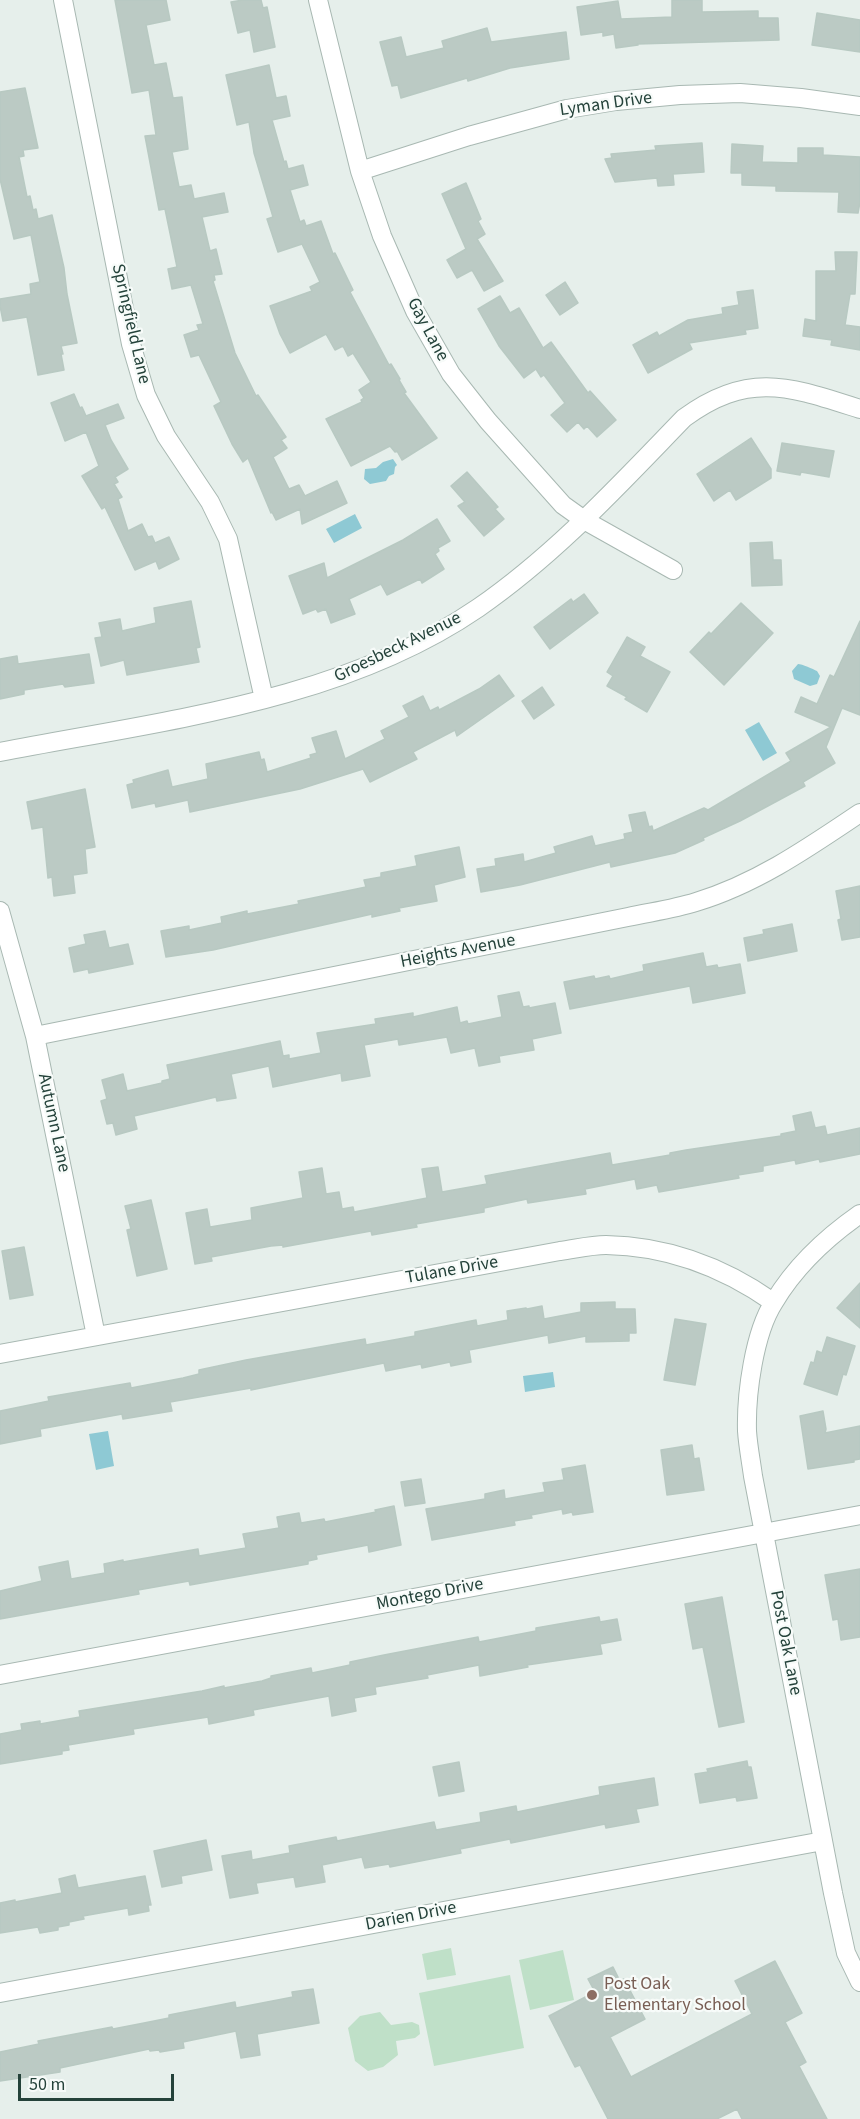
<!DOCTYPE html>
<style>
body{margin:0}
#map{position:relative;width:860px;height:2119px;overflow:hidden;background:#e6efeb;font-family:"Source Sans 3",sans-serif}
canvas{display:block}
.scale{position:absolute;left:18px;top:2074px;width:156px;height:27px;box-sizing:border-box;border:3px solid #24423a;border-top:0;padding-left:8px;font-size:18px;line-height:21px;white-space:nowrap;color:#24423a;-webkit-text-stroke:4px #f7fbf9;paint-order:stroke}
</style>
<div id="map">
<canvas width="860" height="2119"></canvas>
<div class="scale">50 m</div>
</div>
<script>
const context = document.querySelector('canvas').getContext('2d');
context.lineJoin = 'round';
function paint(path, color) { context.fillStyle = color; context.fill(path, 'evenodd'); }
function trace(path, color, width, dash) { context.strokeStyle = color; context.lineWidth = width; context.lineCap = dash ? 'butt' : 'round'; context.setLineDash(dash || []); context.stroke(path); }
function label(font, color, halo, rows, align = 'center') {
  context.font = font + ' "Source Sans 3",sans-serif'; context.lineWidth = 4.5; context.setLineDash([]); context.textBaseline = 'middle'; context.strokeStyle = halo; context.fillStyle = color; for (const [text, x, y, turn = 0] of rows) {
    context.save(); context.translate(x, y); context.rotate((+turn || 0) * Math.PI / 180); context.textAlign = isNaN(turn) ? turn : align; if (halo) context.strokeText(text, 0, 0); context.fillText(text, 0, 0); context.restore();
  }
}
paint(new Path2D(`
 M451,1948L456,1975L427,1980L422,1954Z
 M563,1950L574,2000L530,2010L519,1960Z
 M510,1975L524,2048L434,2066L419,1993Z
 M380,2012L391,2025L412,2022L419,2025L420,2034L415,2038L396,2041L398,2055L383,2067L368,2071L355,2061L348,2028L360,2016Z`), '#bfe0c8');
paint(new Path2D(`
 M393,459L397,465L395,467L394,474L389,476L386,481L370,484L364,479L365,469L376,468L383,462Z
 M355,514L362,528L334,543L326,529Z
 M798,664C802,664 813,669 817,671L820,676L817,684L810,686L794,679L792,671Z
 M759,722L777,753L763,761L745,730Z
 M553,1372L555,1387L525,1392L523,1376Z
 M108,1431L114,1466L96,1470L89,1434Z`), '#8ec9d4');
const building = new Path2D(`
 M115,0H166L170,20L146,25L154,65L166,63L173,98L182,97L188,149L172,152L179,187L191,185L194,199L224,193L228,212L202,217L210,251L216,249L222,274L214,275L215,280L213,281L235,353L256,396L258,395L286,437L281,440L287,448L273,457L289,489L299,485L305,496L337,481L347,503L302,524L300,509L276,520L272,512L271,513L248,458L243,462L232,444L214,406L221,402L199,355L191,357L184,335L199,330L197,325L203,324L191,285L172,289L168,269L177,267L165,209L159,210L145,136L156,135L149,90L132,93Z
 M243,0H261L263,8L267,7L275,47L254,52L250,30L238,33L231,2Z
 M672,0H702V12L758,11V18H778L779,40L637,44L638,45L616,48L614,34L603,36V32L581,35L577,7L618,1L621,19L672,17Z
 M817,13L860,20V52L812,45Z
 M487,28L491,42L566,32L569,59L510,68L468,81L467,78L401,98L398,85L392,86L380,42L401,37L406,57L444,48L442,41Z
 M269,65L276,98L286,96L290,116L272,120L284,162L286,161L288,169L303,165L308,185L290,190L300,222L304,220L306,226L321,221L333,254L335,253L353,290L350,292L389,365L391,364L400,379L399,380L406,392L404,393L437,438L402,460L397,451L395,452L390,446L351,466L326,419L362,402L361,400L364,398L359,390L371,382L353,353L348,356L343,346L335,350L326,334L290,353L280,334L270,306L312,291L310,287L320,282L302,244L278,252L267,219L273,217L254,153L249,122L237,125L226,75Z
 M25,88L38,148L23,150L24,156L19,157L27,197L30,196L33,210L36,209L38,219L52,215L64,268L67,294L77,343L61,346L63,354H61L64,370L38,375L27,317L3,321L0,306V299L31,294L30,284L40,282L31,235L14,239L0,179V92Z
 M702,143L704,172L673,174L674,185L658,186L657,178L615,182L605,159L612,158L611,154L656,150L655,146Z
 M732,144L763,146L762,162L798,163V148H823V155L860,157V202L858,213L838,212L839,192L776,191V186L742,185V173H731Z
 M466,183L481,219L478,221L485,234L477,239L503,281L484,291L472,270L457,278L447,260L466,249L442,194Z
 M835,252H857L855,294H850L845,325L860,327V350L831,345L832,340L803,336L805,319L816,321V271H836Z
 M565,282L578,303L560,315L546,295Z
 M753,290L758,328L745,330L746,334L689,343L692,349L648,373L633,345L657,332L659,336L688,320L723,314L722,308L739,305L737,292Z
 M500,296L510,313L519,308L543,348L551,342L588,393L590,391L616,420L597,437L587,426L584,429L578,422L567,432L551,415L565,403L544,375L541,377L536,369L524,378L499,346L478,309Z
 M74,394L80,408L82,407L86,416L118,404L124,418L105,425L111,440L128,469L115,477L118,482L114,484L122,497L118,499L128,531L142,524L148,537L152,536L155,543L169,537L179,559L159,569L156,561L135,570L105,507L102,509L82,476L99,466L86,432L65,441L51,403Z
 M751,438L771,469V478L736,500L730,490L714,501L697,474Z
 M782,443L834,451L829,477L801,472L800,475L777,471Z
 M467,472L498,507L495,509L504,519L484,536L458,506L465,502L451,486Z
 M437,519L450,541L438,548L439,551L435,554L444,569L422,583L420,579L387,595L381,584L349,599L355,614L331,623L326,609L318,612L316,609L303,614L289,576L324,563L327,578L403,540Z
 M772,542L773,560H781L782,585L752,586L750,543Z
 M584,594L598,613L550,649L534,627L571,599L573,602Z
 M191,601L200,647L196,648L199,662L127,675L124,660L101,666L95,638L102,637L99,623L120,619L122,631L156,623L154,608Z
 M741,603L773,633L724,685L690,652L709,632L711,634Z
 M860,621V715L842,708L826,747L835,763L803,782L805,786L740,821L703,838L704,840L675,853L611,867L610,862L520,885L481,892L477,869L496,866L495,859L523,854L524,862L556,853L554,847L592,836L595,846L625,839L624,834L633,832L629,815L645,812L649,827L652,826L653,831L704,808L708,810L791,761L786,753L831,727L795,712L801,697L817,704L830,675L834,677Z
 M627,637L645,647L640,656L670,672L647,712L625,699L627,697L607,686L613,676L607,672Z
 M89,654L94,683L65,687L63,684L24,690V694L0,699V659L17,656L18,664Z
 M499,675L514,696L457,736L455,730L413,752L417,759L370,782L363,769L300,789L190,812L188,800L156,807L155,803L132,808L127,785L134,783L133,780L168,770L172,787L208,779L206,764L259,752L261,760L264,759L267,772L311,758L310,755L317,753L312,738L336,731L345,759L385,739L381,731L409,717L403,706L423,696L430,711L438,707L439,710L479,689Z
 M542,687L554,705L534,719L522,701Z
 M85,789L95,847L85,849L87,873L73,875L75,893L54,896L52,877L48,878L43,827L32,829L27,802Z
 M459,847L465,877L434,885L437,901L399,908L400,911L372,917V914L213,950L166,957L161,931L189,926V930L222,923L221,917L247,911V914L299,904L298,901L366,887L364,880L381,877V873L417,866L415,856Z
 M860,886V937L842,940L838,920L841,919L836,891Z
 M792,924L797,951L748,961L744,938L764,934L763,930Z
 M105,931L109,948L128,944L133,964L89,973L88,969L74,972L69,948L86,944L84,935Z
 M703,953L706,967L717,965L718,968L740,964L745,993L693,1003L690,986L570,1009L564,982L594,976L595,979L609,976L610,979L644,971L643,965Z
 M519,992L523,1007L529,1006V1008L555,1003L561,1033L532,1039L534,1050L499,1056L500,1062L479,1066L475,1048L451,1053L447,1037L399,1045L398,1039L364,1045L370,1076L342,1081L341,1073L273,1087L269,1066L231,1074L236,1098L217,1101L216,1097L134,1116L137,1129L116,1135L113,1123L107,1124L101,1101L107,1099L102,1080L123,1074L127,1091L162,1083V1081L170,1079L167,1065L280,1041L283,1056L289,1055V1059L321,1053L317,1033L376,1024L375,1019L413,1013V1017L457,1007L460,1023L467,1021L468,1024L502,1017L498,996Z
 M811,1112L815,1128L825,1126L827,1135L860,1128V1154L820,1162L819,1159L796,1164L795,1160L763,1166V1171L738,1175L739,1178L659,1192L657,1185L637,1189L635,1179L585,1189L586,1194L528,1203L527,1199L484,1208V1212L416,1224L417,1227L372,1235L371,1231L283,1247V1245L271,1246L211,1257L212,1261L195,1264L186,1213L207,1209L210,1227L252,1220L251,1208L303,1198L299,1172L322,1168L326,1194L339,1192L342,1209L353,1207L354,1212L427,1198L422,1169L438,1167L442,1192L487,1184L485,1176L610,1153L612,1165L670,1155V1153L686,1150L781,1136V1134L796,1131L793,1116Z
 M151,1200L167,1269L137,1276L127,1230L131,1229L125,1206Z
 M24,1247L33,1295L10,1299L2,1251Z
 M860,1283V1328L837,1308Z
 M615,1302V1309H635L636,1333H629V1341L586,1342V1336L549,1343L548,1335L469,1350L471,1362L451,1366L450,1362L422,1368L421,1364L386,1371L384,1363L251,1390V1388L170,1402L172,1411L123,1419L122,1414L40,1429L41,1436L0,1444V1411L49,1401L48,1397L130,1383L131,1388L183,1378L199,1374V1370L246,1360L365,1339L366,1345L415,1336V1332L476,1320L477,1326L508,1320L507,1311L526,1308L527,1309L542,1306L544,1319L581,1312V1303Z
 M675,1319L706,1324L695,1385L664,1380Z
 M827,1337L855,1346L846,1375L843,1374L837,1395L804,1384L811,1362L814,1363L817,1351L822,1353Z
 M823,1411L826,1429L825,1433L860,1426V1459L854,1460V1462L808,1469L800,1416Z
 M692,1445L694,1459L699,1458L704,1490L667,1495L661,1450Z
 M585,1465L593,1512L573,1515L572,1512L563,1514L562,1509L531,1515L532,1518L514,1521L515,1525L432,1540L426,1509L485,1499V1494L504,1490L505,1499L545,1492L543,1483L564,1480L562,1469Z
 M421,1479L425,1503L405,1506L401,1482Z
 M394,1506L401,1545L369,1552L368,1545L316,1555L317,1559L308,1561V1564L190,1585L189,1581L138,1590L139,1594L0,1619V1591L42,1581L39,1567L68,1561L71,1579L105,1573L104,1564L123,1560V1562L198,1549L199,1556L246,1548L243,1534L279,1528L277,1517L299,1513L301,1523L324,1519L325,1522L376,1512L375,1510Z
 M860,1569V1637L841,1640L838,1619L833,1620L825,1575Z
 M722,1597L744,1722L719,1727L703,1647L693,1649L685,1604Z
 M599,1617L600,1622L617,1619L621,1640L600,1644L602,1654L527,1665L528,1667L480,1676L479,1665L427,1675L428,1678L375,1687L376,1694L354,1698L356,1711L332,1716L329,1696L253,1710L254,1715L209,1724L208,1717L133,1729L134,1734L68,1745L69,1750L62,1751V1754L0,1764V1734L22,1730L21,1724L40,1721V1724L80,1717L79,1711L202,1691L224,1686V1688L262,1681L271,1678V1676L311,1668L312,1673L350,1665V1662L384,1655L478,1637L479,1642L536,1631V1628Z
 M747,1761L748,1767H751L757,1798L737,1801L736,1797L700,1803L695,1774L708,1772L707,1769Z
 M459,1762L464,1791L439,1796L433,1767Z
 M654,1778L658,1805L636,1809L639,1822L606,1828L605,1824L511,1843L510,1839L460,1849L461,1853L390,1867L389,1864L365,1868L362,1857L322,1865L325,1882L296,1887L294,1877L256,1883L258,1893L230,1898L222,1856L251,1851L252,1860L290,1853L289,1846L336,1837L337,1841L434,1822L436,1830L481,1822L480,1813L516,1806L517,1812L600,1795L599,1787Z
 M206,1840L212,1870L181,1876L182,1883L162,1887L154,1851Z
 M75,1875L78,1888L145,1876L151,1905H148L149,1911L129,1915L128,1908L83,1916L84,1919L69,1922V1925L58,1927V1930L40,1933L38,1927L0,1933V1903L15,1900V1902L62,1893L59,1879Z
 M775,1961L802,2013L785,2022L806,2062L799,2066L827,2119H742L737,2109L717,2119H608L580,2065L575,2067L549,2016L595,1992L588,1979L613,1967L620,1981L624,1979L645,2019L610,2037L631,2077L752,2014L735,1981Z
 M313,1989L319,2023L257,2034L260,2055L241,2058L236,2031L183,2042L184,2048L160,2052L159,2050L150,2051L149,2049L60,2068V2072L0,2081V2052L39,2044L38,2041L112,2027L113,2029L144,2023L169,2018V2015L235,2002L236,2008L293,1997L292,1992Z`);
paint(building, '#bbcac4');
trace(building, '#b8c9c2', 1.5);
const minor = new Path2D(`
 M63,0L131,344L146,395L166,436L210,502L228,539L264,699
 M318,0L360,171L382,236L415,311L451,374L488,421L563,505L584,520L673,570
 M360,171L469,136L567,109L616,101L680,95L740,93L801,98L860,106
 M0,752C160,721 341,702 478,608C556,554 619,485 684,418C749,370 791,387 860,409
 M0,911L35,1036L96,1336
 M35,1036L628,917C651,912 674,909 696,902C756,884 808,848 860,813
 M860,1214C827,1237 795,1267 774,1302C754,1333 746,1394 747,1431C748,1446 751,1461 753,1476L833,1893L846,1953L860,1982
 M0,1354L560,1251C575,1249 591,1245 606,1245C667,1246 723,1267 773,1302
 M0,1675L860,1515
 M0,1993L823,1841`);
trace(minor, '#a8b8b2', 20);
trace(minor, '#fff', 18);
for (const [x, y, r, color] of [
 [592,1995,6,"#8d6e63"]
]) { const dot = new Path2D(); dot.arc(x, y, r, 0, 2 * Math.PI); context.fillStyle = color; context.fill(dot); trace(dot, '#f7fbf9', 2); }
label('18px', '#24423a', '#f7fbf9', [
 ["Lyman Drive",606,105,-8],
 ["Springfield Lane",130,324,77],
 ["Gay Lane",427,330,62],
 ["Groesbeck Avenue",398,648,-26],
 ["Heights Avenue",458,952,-11],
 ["Autumn Lane",53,1123,78],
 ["Tulane Drive",452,1271,-10],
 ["Montego Drive",430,1595,-11],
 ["Post Oak Lane",785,1643,79],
 ["Darien Drive",411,1917,-11]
]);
label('18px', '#785e54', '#f7fbf9', [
 ["Post Oak",604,1985],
 ["Elementary School",604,2006]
], 'left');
</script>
